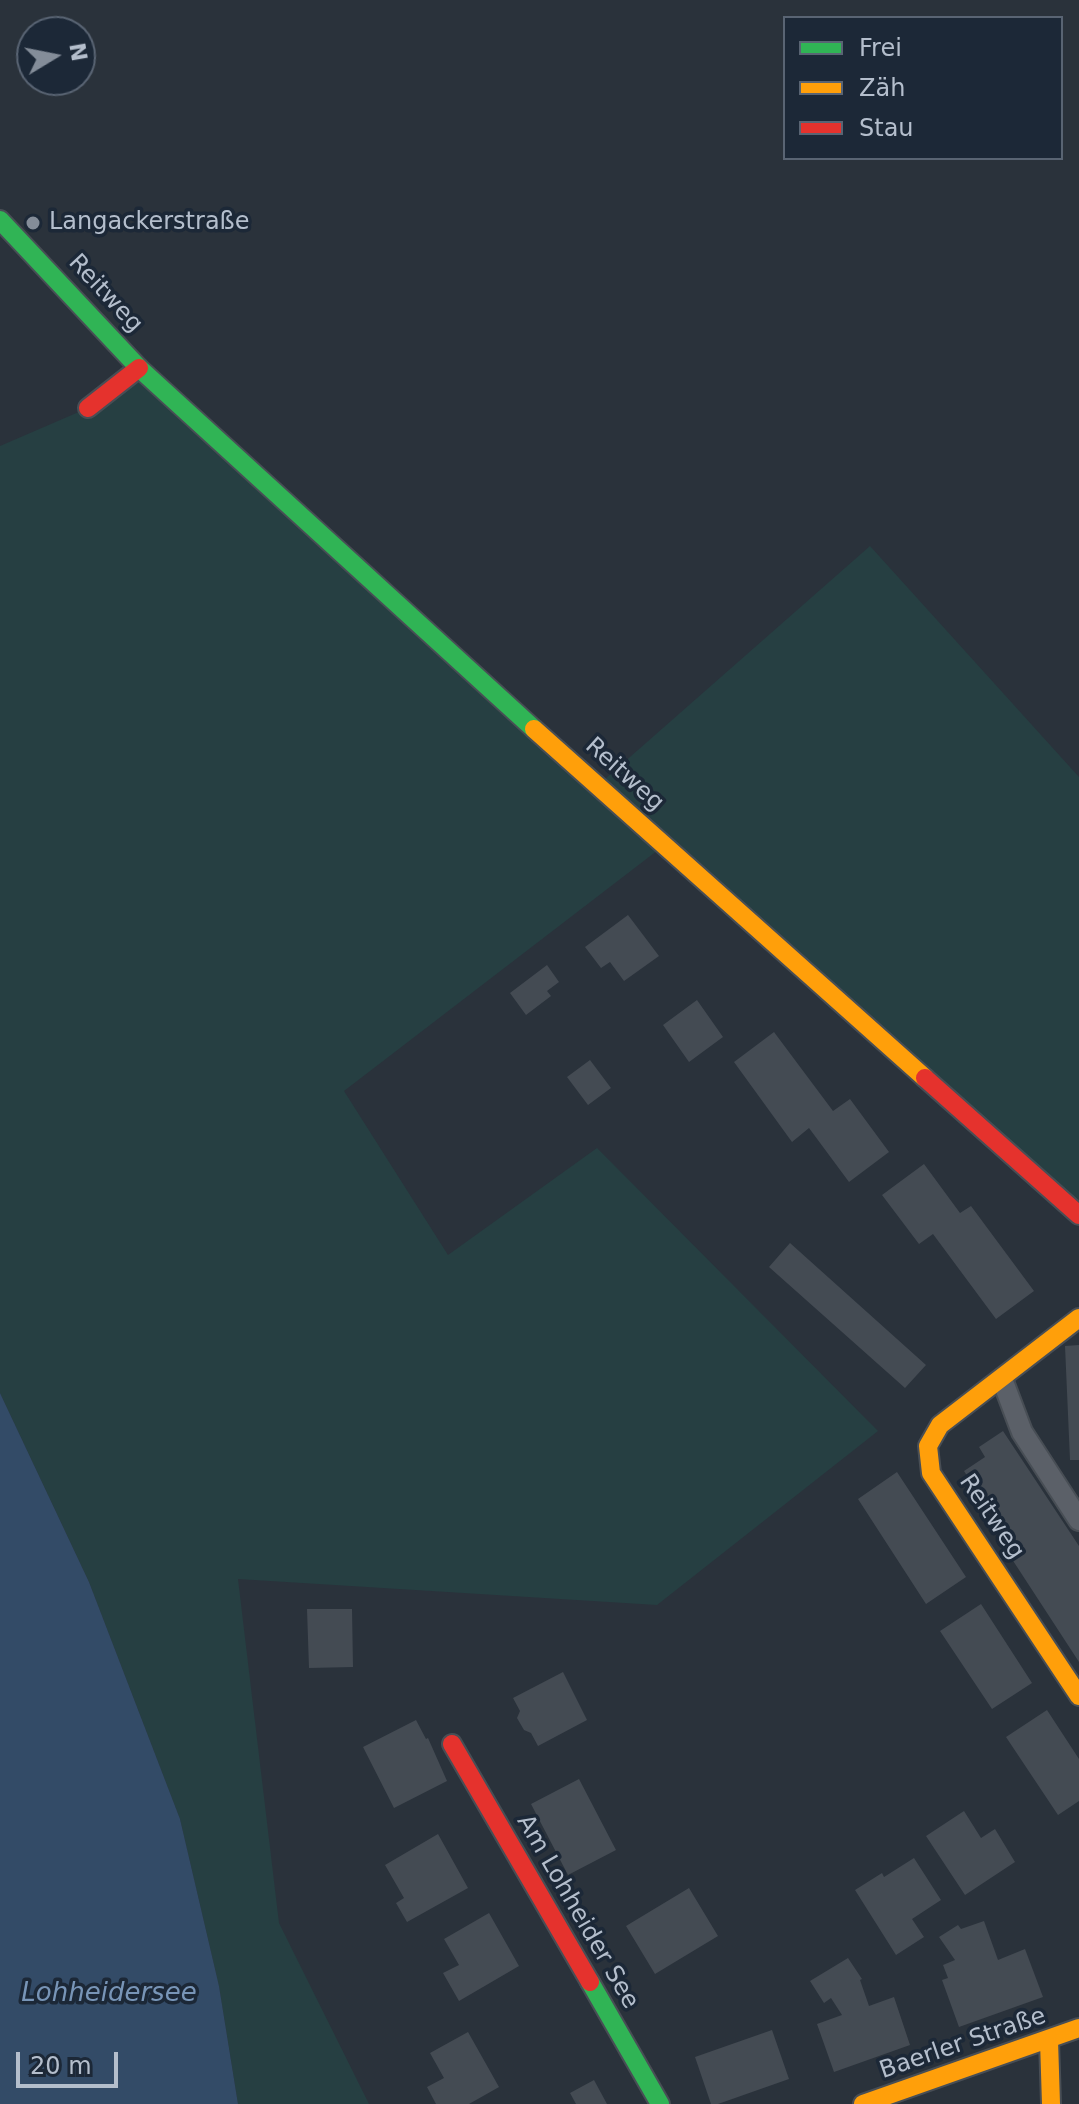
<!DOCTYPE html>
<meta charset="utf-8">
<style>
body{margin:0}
#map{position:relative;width:1079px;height:2104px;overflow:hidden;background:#2a323b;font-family:"DejaVu Sans",sans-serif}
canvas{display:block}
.legend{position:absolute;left:783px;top:16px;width:280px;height:144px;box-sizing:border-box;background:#1c2837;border:2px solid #596473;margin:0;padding:10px 14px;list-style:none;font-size:24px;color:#b4becc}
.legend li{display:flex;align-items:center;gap:16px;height:40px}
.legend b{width:40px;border:2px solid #596473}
.north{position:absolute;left:16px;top:16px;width:80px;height:80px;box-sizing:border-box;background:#1c2837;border:2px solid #596473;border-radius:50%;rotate:80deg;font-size:22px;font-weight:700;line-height:32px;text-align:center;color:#b4becc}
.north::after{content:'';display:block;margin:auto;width:28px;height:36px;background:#848d99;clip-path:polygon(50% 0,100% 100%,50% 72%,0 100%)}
.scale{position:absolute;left:16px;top:2052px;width:102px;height:36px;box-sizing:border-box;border:4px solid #b4becc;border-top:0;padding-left:10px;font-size:24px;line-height:28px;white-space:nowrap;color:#b4becc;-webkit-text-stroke:6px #1c2837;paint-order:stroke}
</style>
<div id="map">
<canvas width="1079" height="2104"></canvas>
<ul class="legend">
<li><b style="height:10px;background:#30b455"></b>Frei</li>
<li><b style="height:10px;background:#ff9f0a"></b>Zäh</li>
<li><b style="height:10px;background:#e5322d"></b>Stau</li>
</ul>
<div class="north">N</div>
<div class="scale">20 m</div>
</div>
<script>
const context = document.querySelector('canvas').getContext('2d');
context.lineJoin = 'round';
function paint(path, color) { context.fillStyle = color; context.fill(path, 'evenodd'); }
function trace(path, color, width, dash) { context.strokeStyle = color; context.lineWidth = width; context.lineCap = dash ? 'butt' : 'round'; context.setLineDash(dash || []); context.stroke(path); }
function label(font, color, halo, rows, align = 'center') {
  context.font = font + ' "DejaVu Sans",sans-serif'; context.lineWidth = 7; context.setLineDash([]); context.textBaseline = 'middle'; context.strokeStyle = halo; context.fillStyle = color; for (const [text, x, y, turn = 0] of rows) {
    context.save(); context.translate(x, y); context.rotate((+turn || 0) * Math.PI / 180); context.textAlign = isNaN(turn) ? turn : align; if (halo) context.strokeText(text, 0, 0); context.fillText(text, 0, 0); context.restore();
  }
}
paint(new Path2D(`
 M139,368L597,786L870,546L1079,777V1219L662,847L344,1091L448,1255L597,1148L878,1431L657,1605L238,1579L279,1923L369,2104H238L219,1986L180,1819L89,1582L0,1393V446L88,408Z`), '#263f42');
paint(new Path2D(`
 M0,1393L89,1582L180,1819L219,1986L238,2104H0Z`), '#334b67');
paint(new Path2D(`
 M628,915L659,956L624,981L610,962L601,968L585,947Z
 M547,965L559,982L547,991L551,996L526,1015L510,993Z
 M697,1000L723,1037L689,1062L663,1025Z
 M774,1032L833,1111L850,1099L889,1152L849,1182L809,1128L792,1142L734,1062Z
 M590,1060L611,1088L588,1105L567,1077Z
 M924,1164L960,1213L971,1206L1034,1291L996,1319L933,1234L919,1244L882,1195Z
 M790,1243L926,1365L905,1388L769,1267Z
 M1079,1345V1460H1070L1065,1346Z
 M1003,1431L1079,1546V1662L993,1530L999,1525L964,1471L985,1457L979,1447Z
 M897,1472L966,1577L926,1604L858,1499Z
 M981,1604L1032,1683L992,1709L940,1631Z
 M307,1609H352L353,1667L309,1668Z
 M563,1672L587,1720L538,1746L531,1733L524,1730L517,1718L520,1711L513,1698Z
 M1047,1710L1079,1759V1801L1058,1815L1006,1737Z
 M416,1720L426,1739L428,1738L447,1781L394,1808L363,1747Z
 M579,1779L616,1850L568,1875L531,1804Z
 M964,1811L981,1838L995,1829L1015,1862L965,1895L926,1836Z
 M438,1834L468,1888L407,1922L396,1903L404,1898L385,1865Z
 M914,1858L941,1900L912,1919L924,1937L896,1955L855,1890L882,1873L884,1877Z
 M689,1888L718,1936L655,1974L626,1926Z
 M489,1913L519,1966L459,2001L443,1973L459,1965L444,1939Z
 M984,1921L998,1960L1025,1949L1043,1997L959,2027L942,1980L948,1978L943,1965L955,1960L939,1937L958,1925L961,1929Z
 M848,1958L862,1979L860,1980L869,2006L894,1997L910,2045L834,2072L817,2024L842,2015L831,1998L824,2003L810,1981Z
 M772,2030L789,2079L718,2104H711L695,2057Z
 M468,2032L499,2087L469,2104H436L427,2087L444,2078L430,2053Z
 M594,2080L607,2104H576L570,2093Z`), '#444b53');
const lane = new Path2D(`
 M1002,1379L1022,1432L1079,1520`);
const fast = new Path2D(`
 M0,220L139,368L534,729
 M590,1982L660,2104`);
const slow = new Path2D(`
 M534,729L925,1078
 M1079,1318L940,1425L928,1446L931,1473L1079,1696
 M1049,2040L1051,2104
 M863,2104L1079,2028`);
const jam = new Path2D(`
 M88,408L139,368
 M925,1078L1079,1215
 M452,1744L590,1982`);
trace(lane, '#484e55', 24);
trace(fast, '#484e55', 22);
trace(slow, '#484e55', 22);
trace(jam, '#484e55', 22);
trace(lane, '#5b6068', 20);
trace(fast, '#30b455', 18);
trace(slow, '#ff9f0a', 18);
trace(jam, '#e5322d', 18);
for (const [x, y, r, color] of [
 [33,223,8,"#848d99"]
]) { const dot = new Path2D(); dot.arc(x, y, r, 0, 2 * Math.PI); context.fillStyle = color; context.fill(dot); trace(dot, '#1c2837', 3); }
label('24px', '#b4becc', '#1c2837', [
 ["Langackerstraße",49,223]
], 'left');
label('24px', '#b4becc', '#1c2837', [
 ["Reitweg",105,294,47],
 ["Reitweg",624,775,42],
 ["Reitweg",991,1517,56],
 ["Am Lohheider See",577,1912,60],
 ["Baerler Straße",963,2044,-19]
]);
label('italic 26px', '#7895b7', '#1c2837', [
 ["Lohheidersee",109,1994]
]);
</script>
